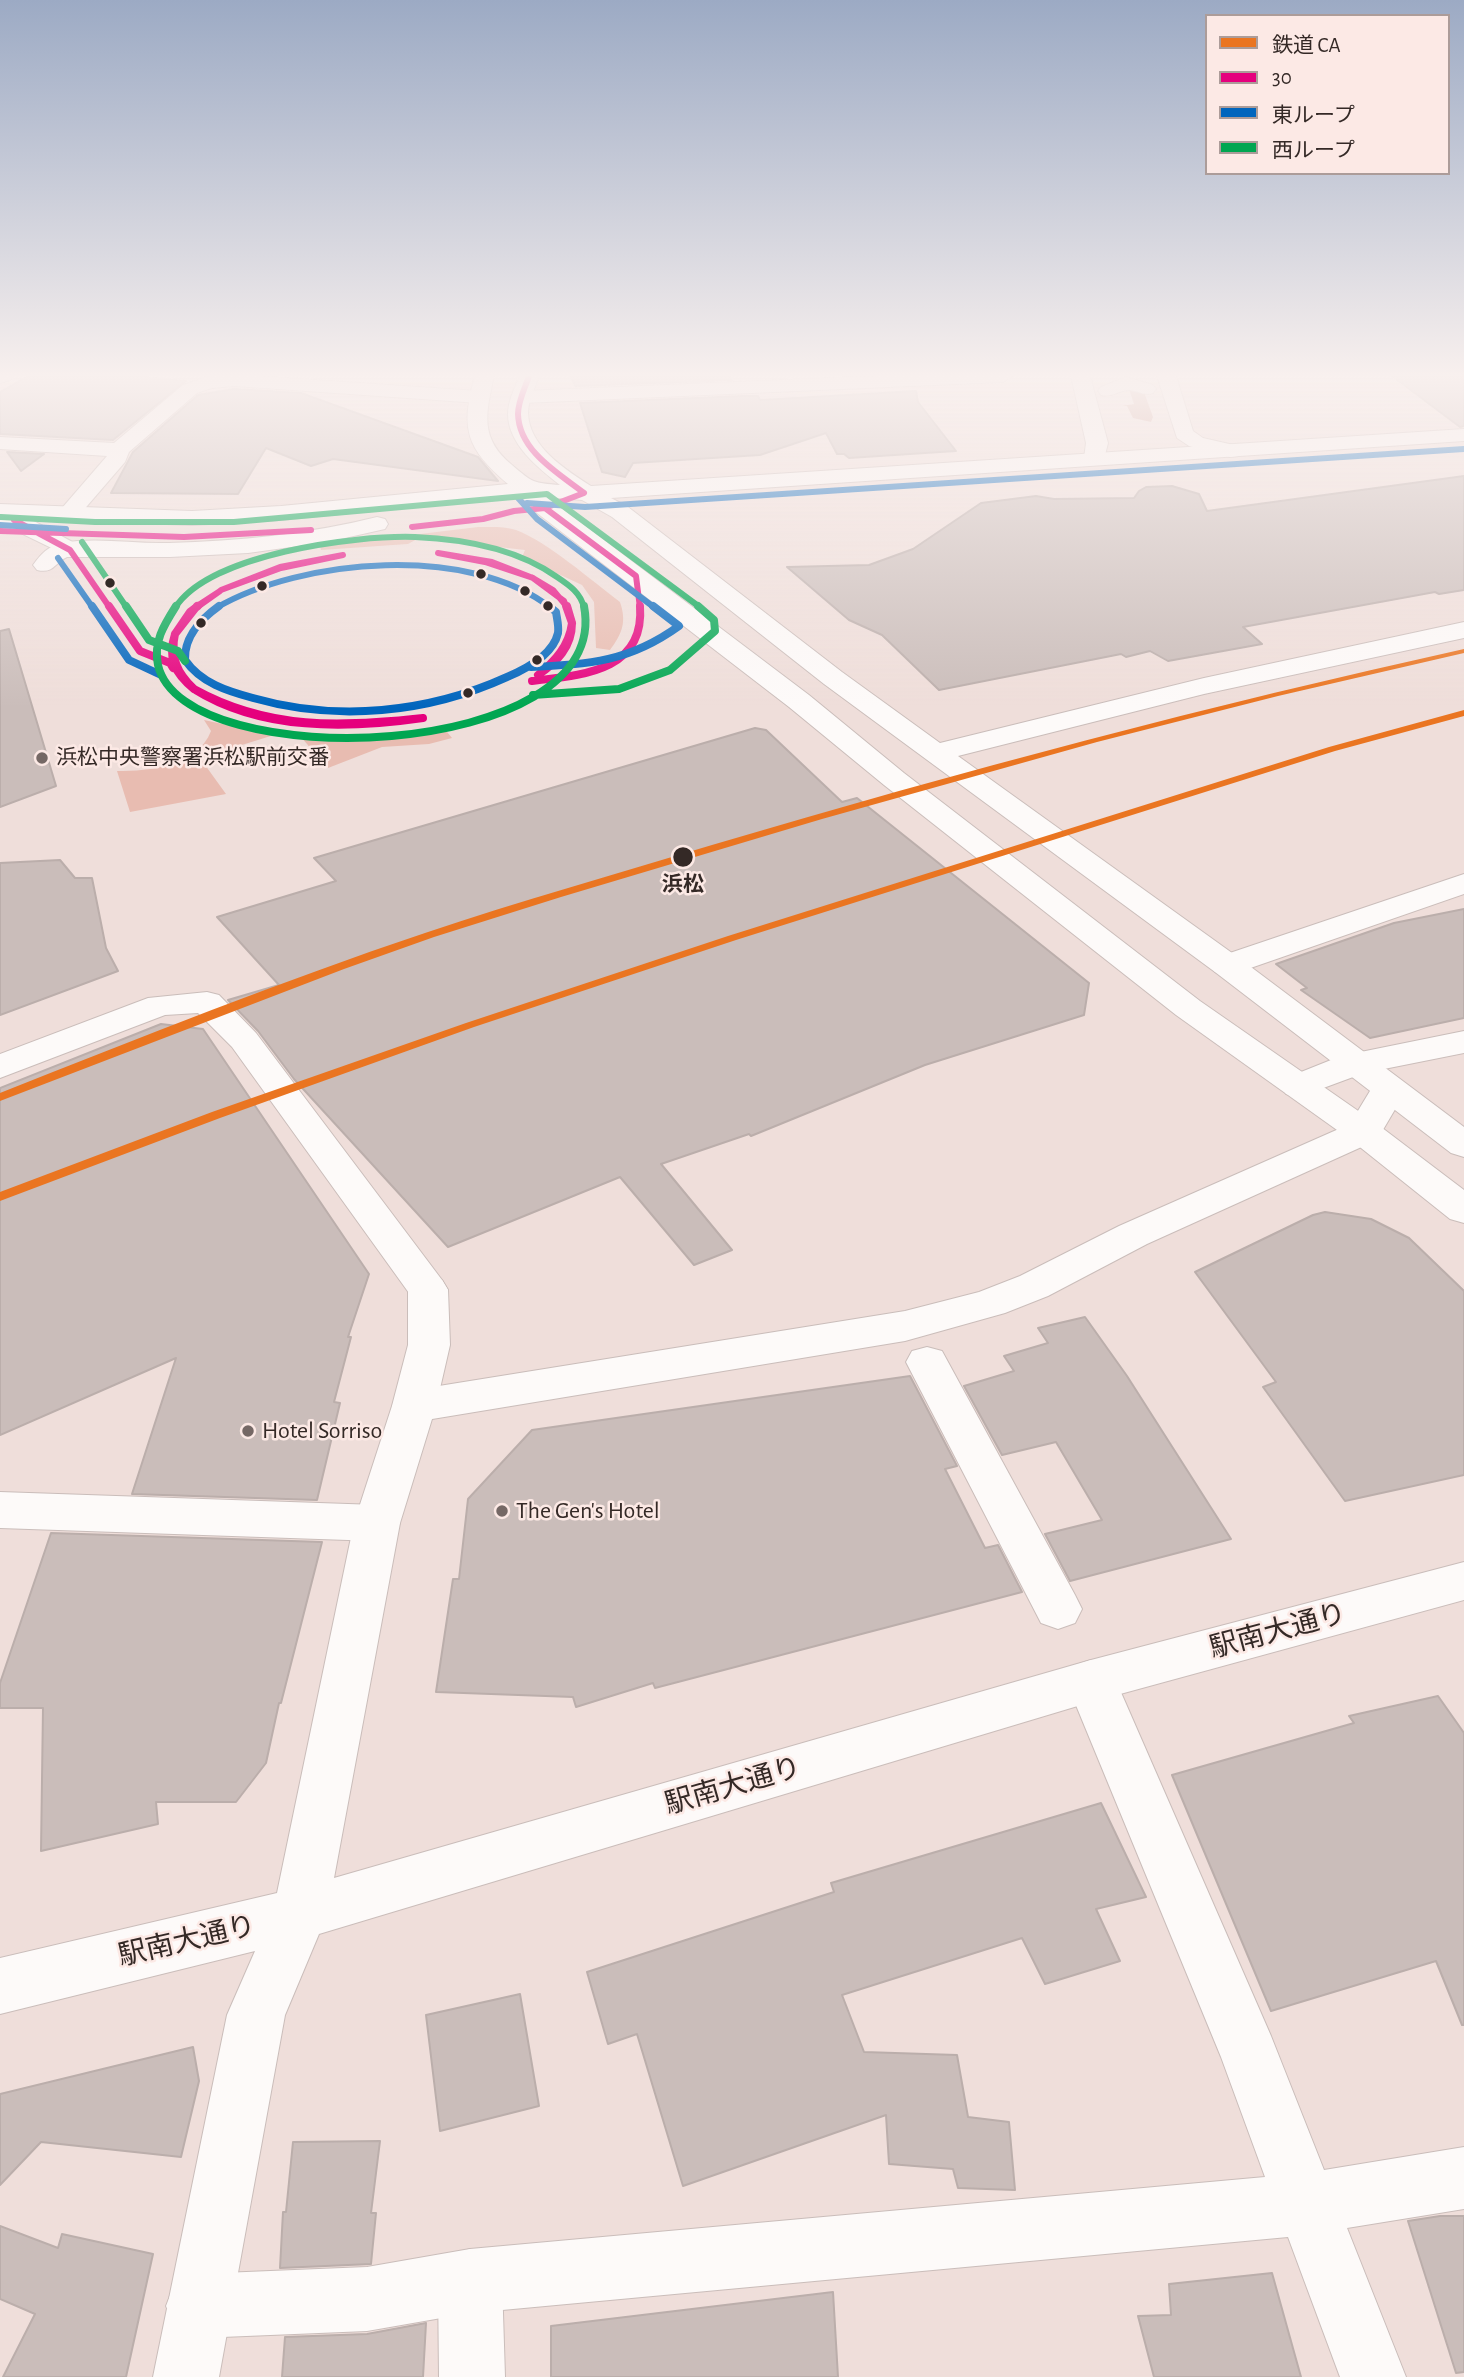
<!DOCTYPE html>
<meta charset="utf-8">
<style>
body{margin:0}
#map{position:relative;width:1464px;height:2377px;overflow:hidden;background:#efdeda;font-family:"Alegreya Sans","Noto Sans JP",sans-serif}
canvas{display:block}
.legend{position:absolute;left:1205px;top:14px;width:245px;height:161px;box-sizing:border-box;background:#fce9e5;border:2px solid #ac9c99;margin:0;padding:9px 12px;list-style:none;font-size:21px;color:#342926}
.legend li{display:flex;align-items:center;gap:14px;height:35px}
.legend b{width:35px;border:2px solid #ac9c99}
</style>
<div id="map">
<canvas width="1464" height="2377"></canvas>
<ul class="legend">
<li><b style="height:9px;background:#ea7521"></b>鉄道 CA</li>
<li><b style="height:9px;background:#e5007d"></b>30</li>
<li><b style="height:9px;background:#0065bd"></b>東ループ</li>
<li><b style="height:9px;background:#00a651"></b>西ループ</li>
</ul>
</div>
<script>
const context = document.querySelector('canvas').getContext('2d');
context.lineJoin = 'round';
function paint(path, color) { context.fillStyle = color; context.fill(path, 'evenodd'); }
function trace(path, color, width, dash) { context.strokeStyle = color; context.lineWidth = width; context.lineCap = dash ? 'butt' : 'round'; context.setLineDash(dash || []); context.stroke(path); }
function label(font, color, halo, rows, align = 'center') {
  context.font = font + ' "Alegreya Sans","Noto Sans JP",sans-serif'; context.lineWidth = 5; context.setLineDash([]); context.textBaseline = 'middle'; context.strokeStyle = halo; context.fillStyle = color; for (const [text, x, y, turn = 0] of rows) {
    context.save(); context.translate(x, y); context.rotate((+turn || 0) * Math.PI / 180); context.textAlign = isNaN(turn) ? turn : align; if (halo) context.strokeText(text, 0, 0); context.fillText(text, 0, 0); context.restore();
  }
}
paint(new Path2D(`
 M478,527C491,527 504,526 516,530C548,542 592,581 620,602C627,622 622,634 610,650L596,648L594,602L582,585L522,557L525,550L419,538L408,544L321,550L320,546Z
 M204,720L274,735L200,758L226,794L130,812L117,771C150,771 197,767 211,731Z
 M443,727L452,738L429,744L382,747L328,768L300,736C347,742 397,738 443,727Z`), '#e8bcb1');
paint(new Path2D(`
 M1129,389H1143L1153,417L1151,422L1133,418L1127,406H1121L1134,404Z`), '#cb9a8e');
const building = new Path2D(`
 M29,376H133L186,381L113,440L0,434V392Z
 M571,376H729L732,380L575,386Z
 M1392,376H1464V426L1460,427Z
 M234,389L301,393L478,457L498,481L333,459L311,466L266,448L238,494L111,493L133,452L198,395Z
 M916,391L918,402L956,451L849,458L844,454H837L826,433L760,455L633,463L625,477L602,472L580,403L742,396H758L760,400Z
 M7,452L44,454L21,471Z
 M1464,476V590L1439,594L1435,592L1243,627L1262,644L1168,661L1150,651L1126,657L1121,654L939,690L882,635L849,620L787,567L869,565L913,549L981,503L1036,496L1054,499L1134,498L1139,491L1146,487L1172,486L1199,494L1207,511Z
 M9,629L56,786L0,807V631Z
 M755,728L766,730L842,802L857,798L1089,983L1084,1015L925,1065L751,1136L749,1134L661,1164L732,1250L694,1265L620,1177L448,1247L294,1079L258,1031L228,1000L279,985L217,917L336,881L314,858Z
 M60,860L75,878H92L106,948L118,971L0,1015V863Z
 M1464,909V1018L1370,1038L1301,990L1307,988L1276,964L1394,923Z
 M161,1024L203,1029L369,1274L348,1337H351L334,1402L340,1403L317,1500L132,1494L176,1358L0,1435V1088Z
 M1325,1212L1371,1219L1409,1238L1464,1291V1475L1345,1501L1263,1387L1276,1382L1195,1272L1313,1215Z
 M1085,1317L1127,1376L1231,1539L1070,1581L1045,1534L1102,1520L1056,1442L1002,1455L964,1386L1014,1371L1004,1356L1048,1343L1038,1328Z
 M910,1376L957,1466L945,1469L985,1548L998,1545L1022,1592L655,1688L653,1683L576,1707L573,1697L436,1692L453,1579H459L468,1499L532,1430Z
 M51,1533L322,1542L281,1703H279L266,1763L236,1802H156L158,1824L41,1851L43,1708H0V1683Z
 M1438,1696L1464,1733V2025H1462L1436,1961L1271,2011L1172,1775L1354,1723L1349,1716Z
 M1101,1803L1146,1897L1096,1909L1120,1961L1045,1984L1022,1938L842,1995L864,2052L957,2055L968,2117L1009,2122L1015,2190L958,2188L953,2169L889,2164L886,2115L683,2186L637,2034L608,2044L587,1972L834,1892L831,1883Z
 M520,1994L539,2106L440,2131L426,2015Z
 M193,2047L199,2081L181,2157L41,2142L0,2185V2094Z
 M380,2141L371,2213H376L371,2264L280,2268L283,2212H286L293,2142Z
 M1440,2216H1464V2372L1456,2373L1408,2221Z
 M0,2226L58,2248L62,2234L153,2254L126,2377H3L35,2314L0,2299Z
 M1272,2273L1301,2377H1154L1138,2316L1171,2315L1169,2284Z
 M833,2292L838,2377H551V2326Z
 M426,2323L423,2377H282L285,2337L367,2334Z`);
paint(building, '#cabdba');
trace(building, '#bbaeab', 2);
const pedestrian = new Path2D(`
 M1126,377L1153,385L1156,389L1153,393C1144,396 1139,391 1130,390C1119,390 1112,398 1101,395L1098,391L1101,387Z
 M927,1347L942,1351L1075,1595L1082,1609L1075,1623L1058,1629L1041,1623L906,1362L912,1351Z
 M470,2249L493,2258L502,2281L505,2377H439L438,2281L447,2258Z`);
const minor = new Path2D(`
 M0,376H13L10,380L0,383Z
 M209,376H255L479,391L486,393L489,397L486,401L479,403L234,386L212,388L197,393L129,452L125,462L75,520H59L56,515L107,456L0,449V437L114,443L183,385Z
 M878,376H1013L1003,382L523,403L516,401L513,397L516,393L523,391Z
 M1071,376H1090L1108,443L1103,463H1087L1084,458L1086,443Z
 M1157,376H1176L1193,431L1203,438L1238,446L1241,451L1238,456L1230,457L1189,446L1177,438Z
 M377,517L385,519L388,524L385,529L327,542L248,553L170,557H67C54,563 54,574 37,570L33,565C41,554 48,546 62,543C96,537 134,544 169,543C239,541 309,534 377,517Z
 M1464,874V894L1239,972L1227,975L1215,972L1210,965L1215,958Z
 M207,992L219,995L256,1033L442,1280L448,1290L442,1300L428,1304L414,1300L232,1047L198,1013L165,1015L0,1078V1054L148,998Z
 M1464,1031V1053L1364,1073L1299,1097L1286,1094L1281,1086L1286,1078L1341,1056Z
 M1389,1078L1402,1081L1407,1089L1377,1140L1147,1244L1048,1296L1005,1313L905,1341L414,1422L399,1417L392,1406L399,1395L414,1390L905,1311L979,1292L1020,1276L1119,1226L1350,1124L1376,1081Z
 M0,1492L377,1505L393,1510L400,1523L393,1536L377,1541L0,1528Z
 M1091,1660L1109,1666L1116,1681L1271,2036L1324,2170L1464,2147V2209L1347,2228L1406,2377H1340L1288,2237L470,2313L367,2331L198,2338L175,2329L166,2306L175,2283L198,2274L367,2267L470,2249L1265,2177L1221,2057L1066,1681L1073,1666Z`);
const tertiary = new Path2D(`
 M475,376H494C486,413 479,438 512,465C533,483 533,483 560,485C538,468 508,444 508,414C508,401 515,387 520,376H539C535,388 528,401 528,413C529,447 566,470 591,486L1464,429V441L611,498L628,507L842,672L940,743L1204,678L1464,622V638L1204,694L958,756L1239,958L1464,1127V1157L1451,1153L1215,972L824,684L612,517L582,500L547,497L809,695L904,773L1200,1001L1377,1124L1464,1190V1223L1450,1219L1351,1140L1176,1015L884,785L789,707L537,513L521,496L281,520L192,525L30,519L78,545L82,550L78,555L70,557L0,523V504L192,511L281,506L508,484C466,448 460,429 475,376Z
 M428,1276L442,1280L448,1290L450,1345L436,1406L400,1523L334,1878L1091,1660L1464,1562V1600L1091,1702L319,1934L285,2015L219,2377H153L227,2015L255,1951L0,2014V1958L277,1893L354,1523L392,1406L408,1345V1290L414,1280Z`);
trace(pedestrian, '#cabdba', 2);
trace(minor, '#cabdba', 2);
trace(tertiary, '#cabdba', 2);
paint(pedestrian, '#fdfaf9');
paint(minor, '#fdfaf9');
paint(tertiary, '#fdfaf9');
trace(new Path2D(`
 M529,376C525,388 518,401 518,414C519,451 558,473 584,493L545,508L534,509
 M14,520L70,550L110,608
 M412,527L483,519L514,511L545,508L636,576L640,608
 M0,531L184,537L311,530
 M438,553L492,562L533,578
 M438,553L485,562L533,578
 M533,578L553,590L568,608
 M533,578L564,601L567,608
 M221,590L280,567L343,555
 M221,590L281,568L343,555
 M194,608L220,591
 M196,608L220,591`), '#e5007d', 6);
trace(new Path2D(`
 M109,606L140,651L170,663L173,668
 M566,606L572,623
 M567,606L572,623
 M175,634C170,657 177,673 194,689
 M175,634C167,658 175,674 194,689
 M175,634L190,612L198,606
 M175,634L197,606
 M538,675C555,661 569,646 572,623
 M538,675C557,662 572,647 572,623
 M532,681C581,675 645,672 640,606
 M194,689C268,730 341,727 423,718
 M194,689C261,731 347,729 423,718`), '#e5007d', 8);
trace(new Path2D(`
 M518,498L537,519L655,608
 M527,503L585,507L1464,449
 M0,525L66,529
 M58,558L93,608
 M216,608C302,558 470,544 551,608`), '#0065bd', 6);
trace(new Path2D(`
 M92,606L129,660L161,675
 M219,606C201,619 184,636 185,660C201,683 227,691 253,698C337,722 428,713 507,677C526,669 553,655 558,633C559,626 557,619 556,612L549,606
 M531,667C590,664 629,662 679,626L653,606`), '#0065bd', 8);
trace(new Path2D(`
 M1,517L95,522H234L547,494L701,608
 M82,542L127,608
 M175,608C209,554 355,535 415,537C464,539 516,548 557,577C569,585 581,593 584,608`), '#00a651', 6);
trace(new Path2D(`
 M126,606L149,640L178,651L185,661
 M176,606C164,625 153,642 158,665C183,777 614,762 584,606
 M533,695L619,689L670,670L715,631L714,620L698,606`), '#00a651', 8);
paint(new Path2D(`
 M1464,649V653L1278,696L1097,742L822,819L561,897L434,937L344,969L0,1101V1093C141,1037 282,981 425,933C520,901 616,874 712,845C961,771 1211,705 1464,649Z
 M1464,710V716L1335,751L736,940L474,1027L220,1118L0,1201V1192L212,1112L466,1023L728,936L1329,747Z`), '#ea7521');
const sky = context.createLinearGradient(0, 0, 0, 708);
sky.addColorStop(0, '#9caac4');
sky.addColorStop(0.53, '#f8f0ee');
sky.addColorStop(1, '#f8f0ee00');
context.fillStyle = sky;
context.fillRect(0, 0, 1464, 708);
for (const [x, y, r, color] of [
 [481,574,6,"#342926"],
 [110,583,6,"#342926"],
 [262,586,6,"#342926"],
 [525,591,6,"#342926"],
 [548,606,6,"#342926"],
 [201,623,6,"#342926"],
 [537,660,6,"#342926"],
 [468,693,6,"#342926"],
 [42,758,7,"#756865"],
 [683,857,11,"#342926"],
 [248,1431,7,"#756865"],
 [502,1511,7,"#756865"]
]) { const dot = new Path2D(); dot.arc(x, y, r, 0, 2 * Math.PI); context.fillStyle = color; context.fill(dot); trace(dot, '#fce9e5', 2.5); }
label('21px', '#342926', '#fce9e5', [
 ["浜松中央警察署浜松駅前交番",56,758]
], 'left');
label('bold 21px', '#342926', '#fce9e5', [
 ["浜松",683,885]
]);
label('24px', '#342926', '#fce9e5', [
 ["Hotel Sorriso",262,1431],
 ["The Gen's Hotel",516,1511]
], 'left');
label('28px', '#342926', '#fce9e5', [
 ["駅南大通り",1278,1631,-15],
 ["駅南大通り",733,1786,-16],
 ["駅南大通り",187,1941,-13]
]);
</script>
